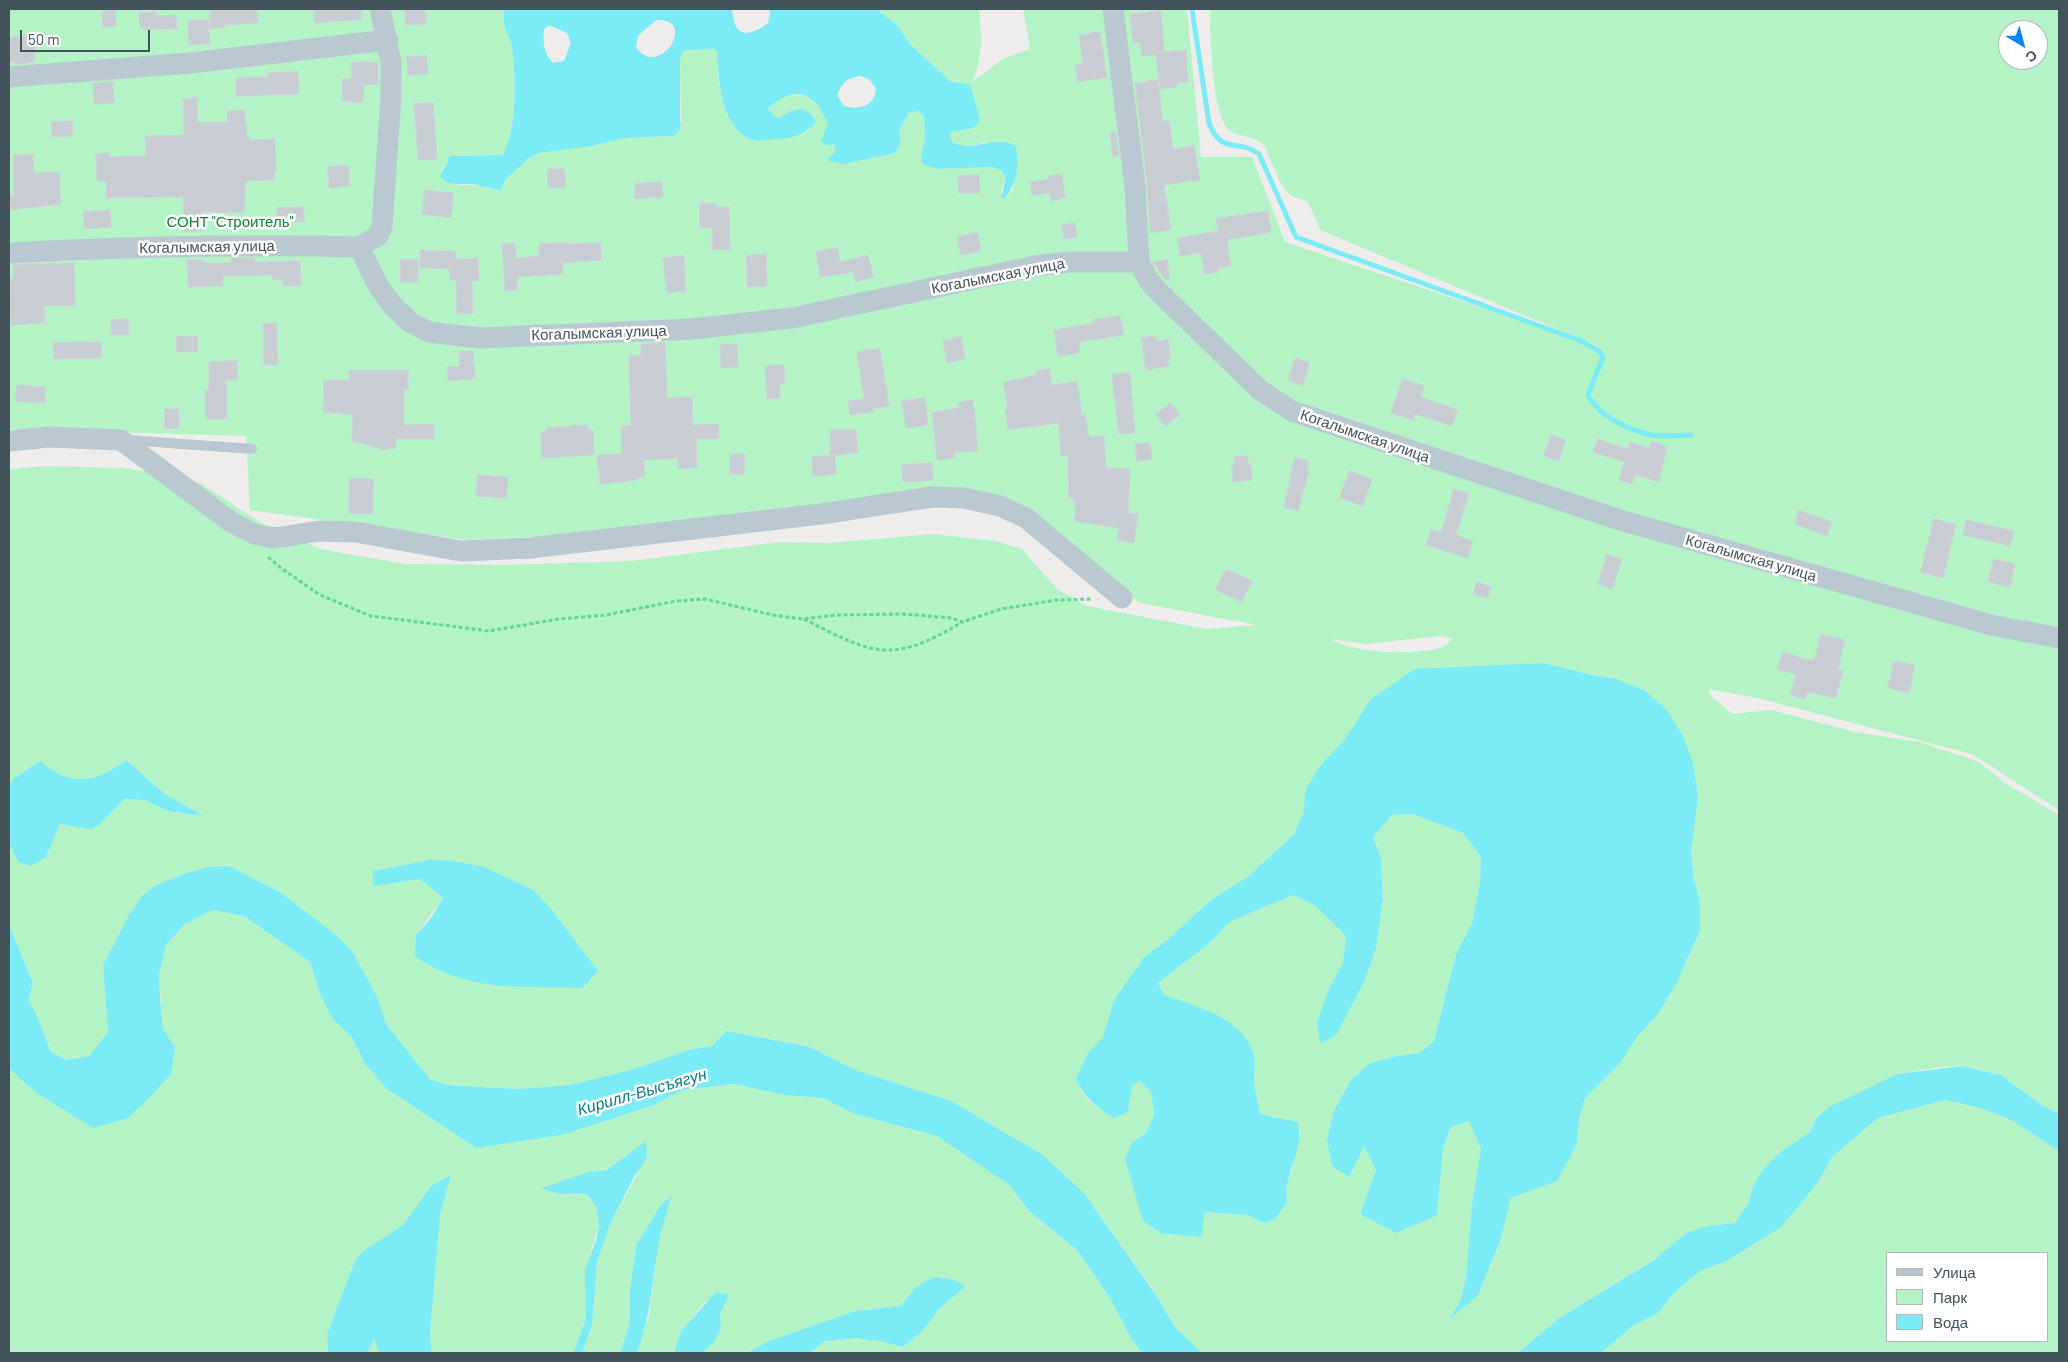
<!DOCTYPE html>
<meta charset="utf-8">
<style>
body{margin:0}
#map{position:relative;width:2068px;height:1362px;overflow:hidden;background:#efecec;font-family:Barlow,sans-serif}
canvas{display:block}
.frame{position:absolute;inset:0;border:10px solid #42535c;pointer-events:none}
.legend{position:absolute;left:1886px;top:1252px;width:162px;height:90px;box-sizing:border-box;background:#fff;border:1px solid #b3babe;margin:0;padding:6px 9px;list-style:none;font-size:15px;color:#42535c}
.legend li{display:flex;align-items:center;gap:10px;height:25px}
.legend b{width:25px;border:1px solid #b3babe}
.north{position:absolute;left:1998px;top:20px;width:50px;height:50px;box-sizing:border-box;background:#fff;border:1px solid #b3babe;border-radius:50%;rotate:143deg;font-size:14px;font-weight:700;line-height:20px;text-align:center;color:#42535c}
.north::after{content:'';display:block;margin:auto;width:18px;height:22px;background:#0487f1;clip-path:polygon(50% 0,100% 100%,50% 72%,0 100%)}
.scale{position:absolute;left:20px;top:30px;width:130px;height:22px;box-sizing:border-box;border:2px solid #42535c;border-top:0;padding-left:6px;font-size:15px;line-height:18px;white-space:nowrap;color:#42535c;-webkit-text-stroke:4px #fff;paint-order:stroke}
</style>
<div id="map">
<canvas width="2068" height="1362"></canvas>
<div class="frame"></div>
<ul class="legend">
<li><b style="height:6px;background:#bac9d1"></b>Улица</li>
<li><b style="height:14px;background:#b3f3c5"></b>Парк</li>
<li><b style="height:14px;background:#7bebf6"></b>Вода</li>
</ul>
<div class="north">С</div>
<div class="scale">50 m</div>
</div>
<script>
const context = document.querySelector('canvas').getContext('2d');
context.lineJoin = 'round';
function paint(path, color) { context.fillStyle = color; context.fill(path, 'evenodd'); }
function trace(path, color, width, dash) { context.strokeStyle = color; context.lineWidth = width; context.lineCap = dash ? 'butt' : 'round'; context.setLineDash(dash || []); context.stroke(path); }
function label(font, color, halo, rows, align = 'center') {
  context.font = font + ' Barlow,sans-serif'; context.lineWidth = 5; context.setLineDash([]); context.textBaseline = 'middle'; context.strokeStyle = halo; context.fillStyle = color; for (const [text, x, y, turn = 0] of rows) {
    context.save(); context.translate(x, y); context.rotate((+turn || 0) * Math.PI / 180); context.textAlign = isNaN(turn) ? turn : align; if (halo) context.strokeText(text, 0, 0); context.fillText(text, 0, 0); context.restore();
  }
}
paint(new Path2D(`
 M9,9H504C504,15 503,22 505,28C506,33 510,37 511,42C516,70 518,133 502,155L450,156L441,171L459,186C473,183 486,188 501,190C508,173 523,162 539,153L625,138L674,136L681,120L680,59L684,49H714L717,51C718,83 719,98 736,127C766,136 777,143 808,131L811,113C798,107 792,110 781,118L774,117L768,109C781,98 789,90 806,97C832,109 829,144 843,164L901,143L899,132L908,113L918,111L924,116L925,140L921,154L938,169L991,167L1001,170L1006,178L1001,192L1005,198L1013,190L1018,155L986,142L970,146L953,144L950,138V132L974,128L951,82L911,45L897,25L876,9H979C982,35 983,59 972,82L1003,59L1030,49L1023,9H1187L1201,157H1252L1285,242L1605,349L1320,230L1308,201C1280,195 1281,182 1270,158C1268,154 1266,148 1263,144C1255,135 1236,138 1228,129C1211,109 1211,36 1210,9H2059V810L1972,754L1757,698L1709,689V694L1732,714L1771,710L1859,733L1920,742L1979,762L2005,783L2059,815V1114L2043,1106L2001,1075L1978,1069L1962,1066L1940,1067L1898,1074L1817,1117L1810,1132L1782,1151L1753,1186L1749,1202L1735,1223L1708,1226L1559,1318L1518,1353H1202L1175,1327L1156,1294L1083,1192L1043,1155L951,1101L855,1070L810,1047L726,1031L712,1046L688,1050L634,1069L570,1085L518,1089L447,1085L430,1079L386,1024L377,997L351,950L280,892L229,866L209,867L183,874L157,885L128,917L103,965L108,1032L89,1056L66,1060L51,1052L37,1016L29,1000L33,983L9,925V843L18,862L46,857L60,824L99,825L124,799L144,800L168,811L201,816L165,794L126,760C109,773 86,785 64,776C56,774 47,766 40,761L13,779L9,785V469L46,466L122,468L159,473L200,483L258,521L320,549L405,564L505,565L631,561L779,542L830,543L933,534L995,541L1022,549L1057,589L1087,606L1206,629L1257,625L1140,603L976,491L742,527L468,540L250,510L246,436L9,429ZM2008,30H2038V60H2008ZM1441,636L1453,639C1449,642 1445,647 1441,648C1412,655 1355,654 1331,639L1365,644ZM1543,663L1593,675L1613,678L1693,827L1691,853L1700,931L1690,955L1658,1014L1637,1037L1621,1062L1585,1098L1579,1119L1577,1144L1557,1181L1511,1198L1491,1266L1451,1317L1461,1299L1466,1277L1472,1204L1481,1149L1469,1121L1451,1127L1443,1148L1437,1215L1360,1214L1376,1170L1363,1145L1349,1177L1334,1110L1351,1080L1370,1063L1397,1056L1420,1053L1434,1041L1457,951L1472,924L1480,882L1481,857L1463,833L1412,814L1392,815L1373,837L1381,858L1383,901L1376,948L1317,1022L1328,991L1343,962L1346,936L1314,905L1293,895L1229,922L1211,942L1158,983L1164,995L1255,1059L1254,1081L1260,1115L1278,1117L1300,1131L1292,1169L1285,1188L1287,1202L1264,1223L1247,1215L1205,1212L1201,1237L1136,1195L1125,1159L1132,1142L1146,1133L1154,1115L1151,1092L1140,1081L1131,1086L1128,1112C1097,1108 1091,1110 1076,1079L1088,1053L1103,1038L1114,1000L1144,957L1166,941L1212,899L1249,876L1294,834L1303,814L1306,788L1320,766L1345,739L1371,699L1482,667ZM484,867C527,889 568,933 598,971L581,988L550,987L416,935L443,898L420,879L373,886V871L398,868Z
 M212,910L244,916L310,962L320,994L333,1020L351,1036L365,1064L387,1089L476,1148L562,1135L654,1105L682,1090L734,1084L784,1095L822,1098L855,1114L937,1136L1009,1185L1030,1212L1077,1250L1108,1295L1131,1338L1142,1353H809C831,1327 876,1339 903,1347L922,1331L941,1307L966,1286L951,1279L914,1289L901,1306L855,1311L766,1342L748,1353H707L704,1351L715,1341L721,1328L720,1314L729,1295L706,1301L681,1331L674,1353H637L649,1316L658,1246L671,1196L660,1206L636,1246L630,1289V1322L620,1353H582L592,1326L597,1262L610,1224L639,1171L646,1141L607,1170L588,1172L543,1188C560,1198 569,1194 588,1194L597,1208L599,1225L590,1254L586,1319L573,1353H432L430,1334L440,1215L451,1175L431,1186L403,1225L363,1251L354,1263L327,1334L328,1353H9V1068L35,1092L175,1047L163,1029L159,975L166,945L185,924Z
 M1945,1100L1981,1108L2013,1121L2059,1151V1353H1601L1634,1325L1657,1314L1676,1291L1700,1271L1727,1261L1758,1242L1818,1182L1832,1157L1878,1118ZM1887,1253H2047V1341H1887Z
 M374,1338L379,1353H367Z`), '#b3f3c5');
paint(new Path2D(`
 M504,9H732C734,38 747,38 768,23L770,13L768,9H876L897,25L911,45L951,82L970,84L980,120L974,128L950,132V138L954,144C959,144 965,146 970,146C989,144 994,138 1015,145C1021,161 1016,186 1005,198H1001L1006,178L1001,170L991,167L938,169L923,164L921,154L925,140L924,116L918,111L908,113L899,132L901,143L895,153L843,164L827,160L835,152V145H826L821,141L828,125C816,92 794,83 768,109L774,116L780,118C795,108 806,103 816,122C805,134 794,138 778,139C768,139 758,143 748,138C721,125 718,77 717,51L714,49L684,50L680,59V129L674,136L625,138L591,146L539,153L528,159L506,179L501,190C492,189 476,184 469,184C457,184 448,186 440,176L450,156L502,155C518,134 516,69 511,42C510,37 506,33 505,28C503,22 504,15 504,9ZM656,20C700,18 658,81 636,47L638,36ZM549,25L567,33L571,43L564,61L553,63C543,52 543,43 544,29ZM860,76L869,79L876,89C874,107 860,110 844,106L837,95C841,84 848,77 860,76Z
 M1543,663L1593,675L1613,678L1644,690L1666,709L1683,736L1693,763L1698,796L1691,853L1694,879L1700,904V931L1677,982L1658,1014L1637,1037L1621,1062L1585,1098L1579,1119L1577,1144L1557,1181L1511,1198L1500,1241L1478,1295L1450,1319L1461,1299L1466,1277L1472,1204L1481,1149L1469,1121L1451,1127L1443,1148L1437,1215L1396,1233L1360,1214L1376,1170L1364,1146L1349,1177L1332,1166L1327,1140L1334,1110L1351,1080L1370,1063L1397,1056L1420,1053L1434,1041L1457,951L1472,924L1480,882L1481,857L1463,833L1412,814L1392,815L1373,837L1381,858L1383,901L1376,948L1364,982L1336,1035L1320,1044L1317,1022L1328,991L1343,962L1346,936L1314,905L1293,895L1229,922L1211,942L1158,983L1164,995C1197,1007 1249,1019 1255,1060C1255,1067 1254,1073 1254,1080C1255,1091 1258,1103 1260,1114L1297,1122C1306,1149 1282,1175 1287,1202L1275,1219L1264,1223L1247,1215L1205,1212L1201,1237L1161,1233L1143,1221L1125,1159L1132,1142L1146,1133L1154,1115L1151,1092L1140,1081L1132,1086L1128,1112L1114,1118C1096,1107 1085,1098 1076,1079L1088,1053L1103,1037L1114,1000L1144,957L1166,941L1212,899L1249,876L1294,834L1303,814L1306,788L1320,766L1345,739L1371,699L1415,669Z
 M126,760L165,794L203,816L168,811L144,800L124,799L99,825L90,829L60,824L46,857L31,866L18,862L9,843V785L13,779L40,761C47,766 56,774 64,776C86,785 109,773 126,760Z
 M430,860L454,861L484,867L533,890L552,910L598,971L582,988C520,986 468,993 415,956L416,935L431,918L443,898L420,879L373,886V871Z
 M229,866L280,892L337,936L351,950L367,978L377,997L386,1024L430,1079L447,1085L518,1089L570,1085L634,1069L688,1050L712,1046L726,1031L810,1047L855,1070L951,1101L1043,1155L1083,1192L1156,1295L1175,1327L1202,1353H1142L1131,1338L1108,1295L1077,1250L1030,1212L1009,1185L937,1136L855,1114L822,1098L784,1095L734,1084L682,1090L654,1105L562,1135L476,1148L387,1089L365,1064L351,1036L333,1020L320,994L310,962L244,916L212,910L185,924L166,945L159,975L160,996L163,1029L175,1047L171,1074L152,1095L128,1118L93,1128L35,1092L9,1068V925L33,983L29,1000L37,1016L51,1052L66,1060L89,1056L108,1032L103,965L128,917L142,896L157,885L183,874L209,867Z
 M1962,1066L2001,1075L2043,1106L2059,1114V1151L2013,1121L1981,1108L1945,1100L1878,1118L1832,1157L1818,1182L1781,1227L1727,1261L1700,1271L1676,1291L1657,1314L1634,1325L1601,1353H1518L1559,1318L1654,1260L1686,1233L1708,1226L1735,1223L1749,1202L1753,1186L1765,1167L1782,1151L1810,1132L1817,1117L1833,1105L1898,1074Z
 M646,1141L647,1158L634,1177L610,1224L597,1262L592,1326L582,1353H573L586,1319L585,1271L596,1240L599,1225L597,1208L587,1194C566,1193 563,1198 542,1188L588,1172L607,1170Z
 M451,1175L440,1215L430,1334L432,1353H379L374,1339L367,1353H328L327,1334L354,1263L363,1251L403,1225L431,1186Z
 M672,1195C667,1212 661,1230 658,1248C652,1284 650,1318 637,1353H620L630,1322V1289L636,1246L660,1206Z
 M933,1277L951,1279L966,1286L941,1307L922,1331L903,1347L879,1341L856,1338L825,1341L809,1353H748L766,1342L855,1311L901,1306L914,1289Z
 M716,1292L729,1295L720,1314L721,1328L715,1341L704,1351L707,1353H674L681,1331Z`), '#7bebf6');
trace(new Path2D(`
 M1192,9L1209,123C1222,156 1238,138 1259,154L1296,237L1581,341L1599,351L1603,357L1588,395C1599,417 1629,430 1652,435C1664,437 1679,435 1691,435`), '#7bebf6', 5);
const building = new Path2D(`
 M210,9H257L258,23L224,25L225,28L211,29Z
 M314,9H361V20L315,23Z
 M405,9H425L426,24L406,25Z
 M115,10L116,26L103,27L102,11Z
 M1161,11L1164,52L1186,50L1188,82L1177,83V87L1160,89L1156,55L1142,56L1140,42L1133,43L1130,14Z
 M156,12V16L176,15L177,29L144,30V28H140L139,13Z
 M209,20L210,44L189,45L188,21Z
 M1100,32L1107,77L1078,82L1075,65L1083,64L1079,35Z
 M28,36L29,47H34L35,62L16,64L15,62H9V38Z
 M427,56L428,74L408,75L407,57Z
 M378,62V84L364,85L363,103L342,101L343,78L352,79L351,63Z
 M298,72L299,94L236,96V78L268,77V73Z
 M1158,80L1162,117L1164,121L1169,120L1173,149L1194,145L1200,180L1164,185L1171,230L1150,233L1147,185L1135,83Z
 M113,82L114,103L94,104L93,83Z
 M197,98V122H228L227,111L245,110L247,137L250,136V140L275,139L276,171H274V180L246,181L244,213L202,212V231L184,232L183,197L106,198V181H97L96,154L109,153V157L146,156L145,136L184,135L183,99Z
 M433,103L437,159L418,160L414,104Z
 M72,121L73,136L52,137L51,122Z
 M1116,132L1119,156L1113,157L1110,133Z
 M33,154L34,173L59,172L61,204L9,210V195H14L13,155Z
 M349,166L350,186L329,188L328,167Z
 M548,169H565V188H548Z
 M1062,174L1065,198L1051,201L1050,193L1032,195L1030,182L1048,179V176Z
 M979,175L980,193H959L958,176Z
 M662,182L663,197L635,199L634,184Z
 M425,190L454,193L451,218L422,214Z
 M700,203H716V207H729L730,250L712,249V228H700Z
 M304,207V222H277V208Z
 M110,210L111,227L84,229L83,212Z
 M1268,211L1271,232L1227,240L1231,266L1218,268L1219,272L1204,274L1201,253L1180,256L1177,238L1218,231L1216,219Z
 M1075,223L1077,237L1064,239L1062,225Z
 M978,233L981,251L961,255L957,237Z
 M567,242V244L600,242L602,260L562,263L563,274L517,277L518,290L505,291L502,243H515L516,258L539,256V244Z
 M838,248L840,262L868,255L874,277L856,282L853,272L820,277L816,251Z
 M421,250L456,251L455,259L478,258L479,281H472L473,313L457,314L456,280H450L449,269L420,268Z
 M766,254L767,286L747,287L746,256Z
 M684,256L686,291L667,293L663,258Z
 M231,258H255V262L300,261L301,286H283V280H272V275L223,276V286L188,287L187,260H203V263H231Z
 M401,259H418V282H401Z
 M1167,260L1170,280H1165L1153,262Z
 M74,263L75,305L44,306L45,323L11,325L10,279H13V265Z
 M1120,316L1124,335L1079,342L1080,353L1058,356L1054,330L1094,323L1093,320Z
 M128,319L129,335H111V320Z
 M277,323L278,365H264L263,324Z
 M177,336H198V352H177Z
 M1155,336L1156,341L1168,339L1171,359H1168L1169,366L1146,370L1141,338Z
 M961,337L965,359L947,363L943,341Z
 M101,342V358L54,359L53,343Z
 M665,343L667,398L692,397L693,425L718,424L719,439H696L697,468L678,469V458L644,460L645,476L637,477V480L600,484L597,455L622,454L621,426L631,425L629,355H641V344Z
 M737,344L738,367L721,368L720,345Z
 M880,349L889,406L873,409L874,412L850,415L848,401L864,399L857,352Z
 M459,351H473L475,379L448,381L447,367L460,366Z
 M1296,358L1310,363L1302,386L1288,380Z
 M237,361V380H226L227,419H206L205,389H209V362Z
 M784,365L785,383L780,384V398L767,399L765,366Z
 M1049,369L1052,385L1077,381L1082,415L1085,414L1089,437L1104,436L1106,468L1130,469L1128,513L1138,514L1134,543L1117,540L1119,528L1074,521L1076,507H1074V499H1069L1068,456H1061L1058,423L1008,430L1005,409H1008L1003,382L1037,375L1036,371Z
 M349,370H408V389H404V425L434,424V439H395L396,448L379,450V448L352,441L353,415L323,412L324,380H349Z
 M1130,373L1135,433L1119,434L1112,375Z
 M1403,379L1424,386L1421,397L1458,410L1452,426L1415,414L1413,420L1391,413Z
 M17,385L46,387L45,403L16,401Z
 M925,398L928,425L906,428L902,401Z
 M973,400L978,451L954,452L955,458L937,460L932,412L959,408L958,403Z
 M1170,403L1180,414L1166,426L1156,415Z
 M165,409H179V428L165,429Z
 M588,425V430H593L594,455L542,458L541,432H547V428Z
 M830,430H856L858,453L831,455Z
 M1551,435L1566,440L1559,461L1544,456Z
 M1598,439L1628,449L1630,442L1649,448L1651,441L1667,447L1659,482L1635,475L1632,484L1619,480L1624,462L1593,452Z
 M1150,443L1152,460L1137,461L1135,444Z
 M730,454H745L744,474H730Z
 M835,455L836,474L813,476L812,457Z
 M1248,456V465H1251L1252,480L1233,482L1232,466H1234V457Z
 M1295,457L1308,460L1307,470H1309L1298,511L1284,508Z
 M932,463L934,480L903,482L902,465Z
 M1349,471L1372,479L1363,506L1340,498Z
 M478,475L508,477L506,498L476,496Z
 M350,478L374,479L373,514L349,513Z
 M1454,489L1469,493L1456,535L1473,541L1468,558L1426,545L1431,529L1441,532Z
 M1799,510L1832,522L1827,536L1795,524Z
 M1934,519L1956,524L1943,578L1921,572Z
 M1967,520L2014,531L2010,546L1963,535Z
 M1607,554L1622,559L1612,589L1598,584Z
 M1994,559L2015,564L2010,587L1988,582Z
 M1226,569L1252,581L1242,602L1216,590Z
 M1477,582L1491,587L1487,599L1473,594Z
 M1821,634L1845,640L1838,669L1843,670L1836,698L1807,692L1805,699L1790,695L1796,674L1777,670L1782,652L1814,661Z
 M1894,661L1915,665L1909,693L1888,688Z`);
paint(building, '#c7cdd2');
trace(building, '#cfd3d9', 1);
trace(new Path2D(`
 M268,557L281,568L320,595L371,616L489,631L559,619L606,615L676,601L705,599L773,615L803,619L837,615L903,614L952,618L962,622L1001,609L1057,600L1093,599
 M804,619C872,654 892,665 962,622`), '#68d592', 3, [4, 2.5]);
trace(new Path2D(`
 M127,440L252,449`), '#bac9d1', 10);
trace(new Path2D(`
 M1113,9L1135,186L1139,262
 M9,77L190,63L388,40
 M359,247L379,287L393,306L410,322L429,332L480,338L692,329L792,318L1035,266L1070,262H1139L1149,281L1160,293L1260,390L1292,411L1620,520L1991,625L2059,638
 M359,247L378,236L382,227L391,97V63L380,9
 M9,253C125,247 242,244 359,247
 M9,441L49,437L121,440L231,522L254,534L275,538L319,531L355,532L461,551L530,548L821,514L932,497L964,498L1000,506L1026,518L1122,598`), '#bac9d1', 21);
label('15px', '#0c843a', '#fff', [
 ["СОНТ \"Строитель\"",230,222]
]);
label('15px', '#42535c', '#fff', [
 ["Когалымская улица",207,247,-1],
 ["Когалымская улица",998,276,-11],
 ["Когалымская улица",599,333,-2],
 ["Когалымская улица",1365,436,19],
 ["Когалымская улица",1751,558,16]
]);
label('italic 16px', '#047d89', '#fff', [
 ["Кирилл-Высъягун",642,1092,-16]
]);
</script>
